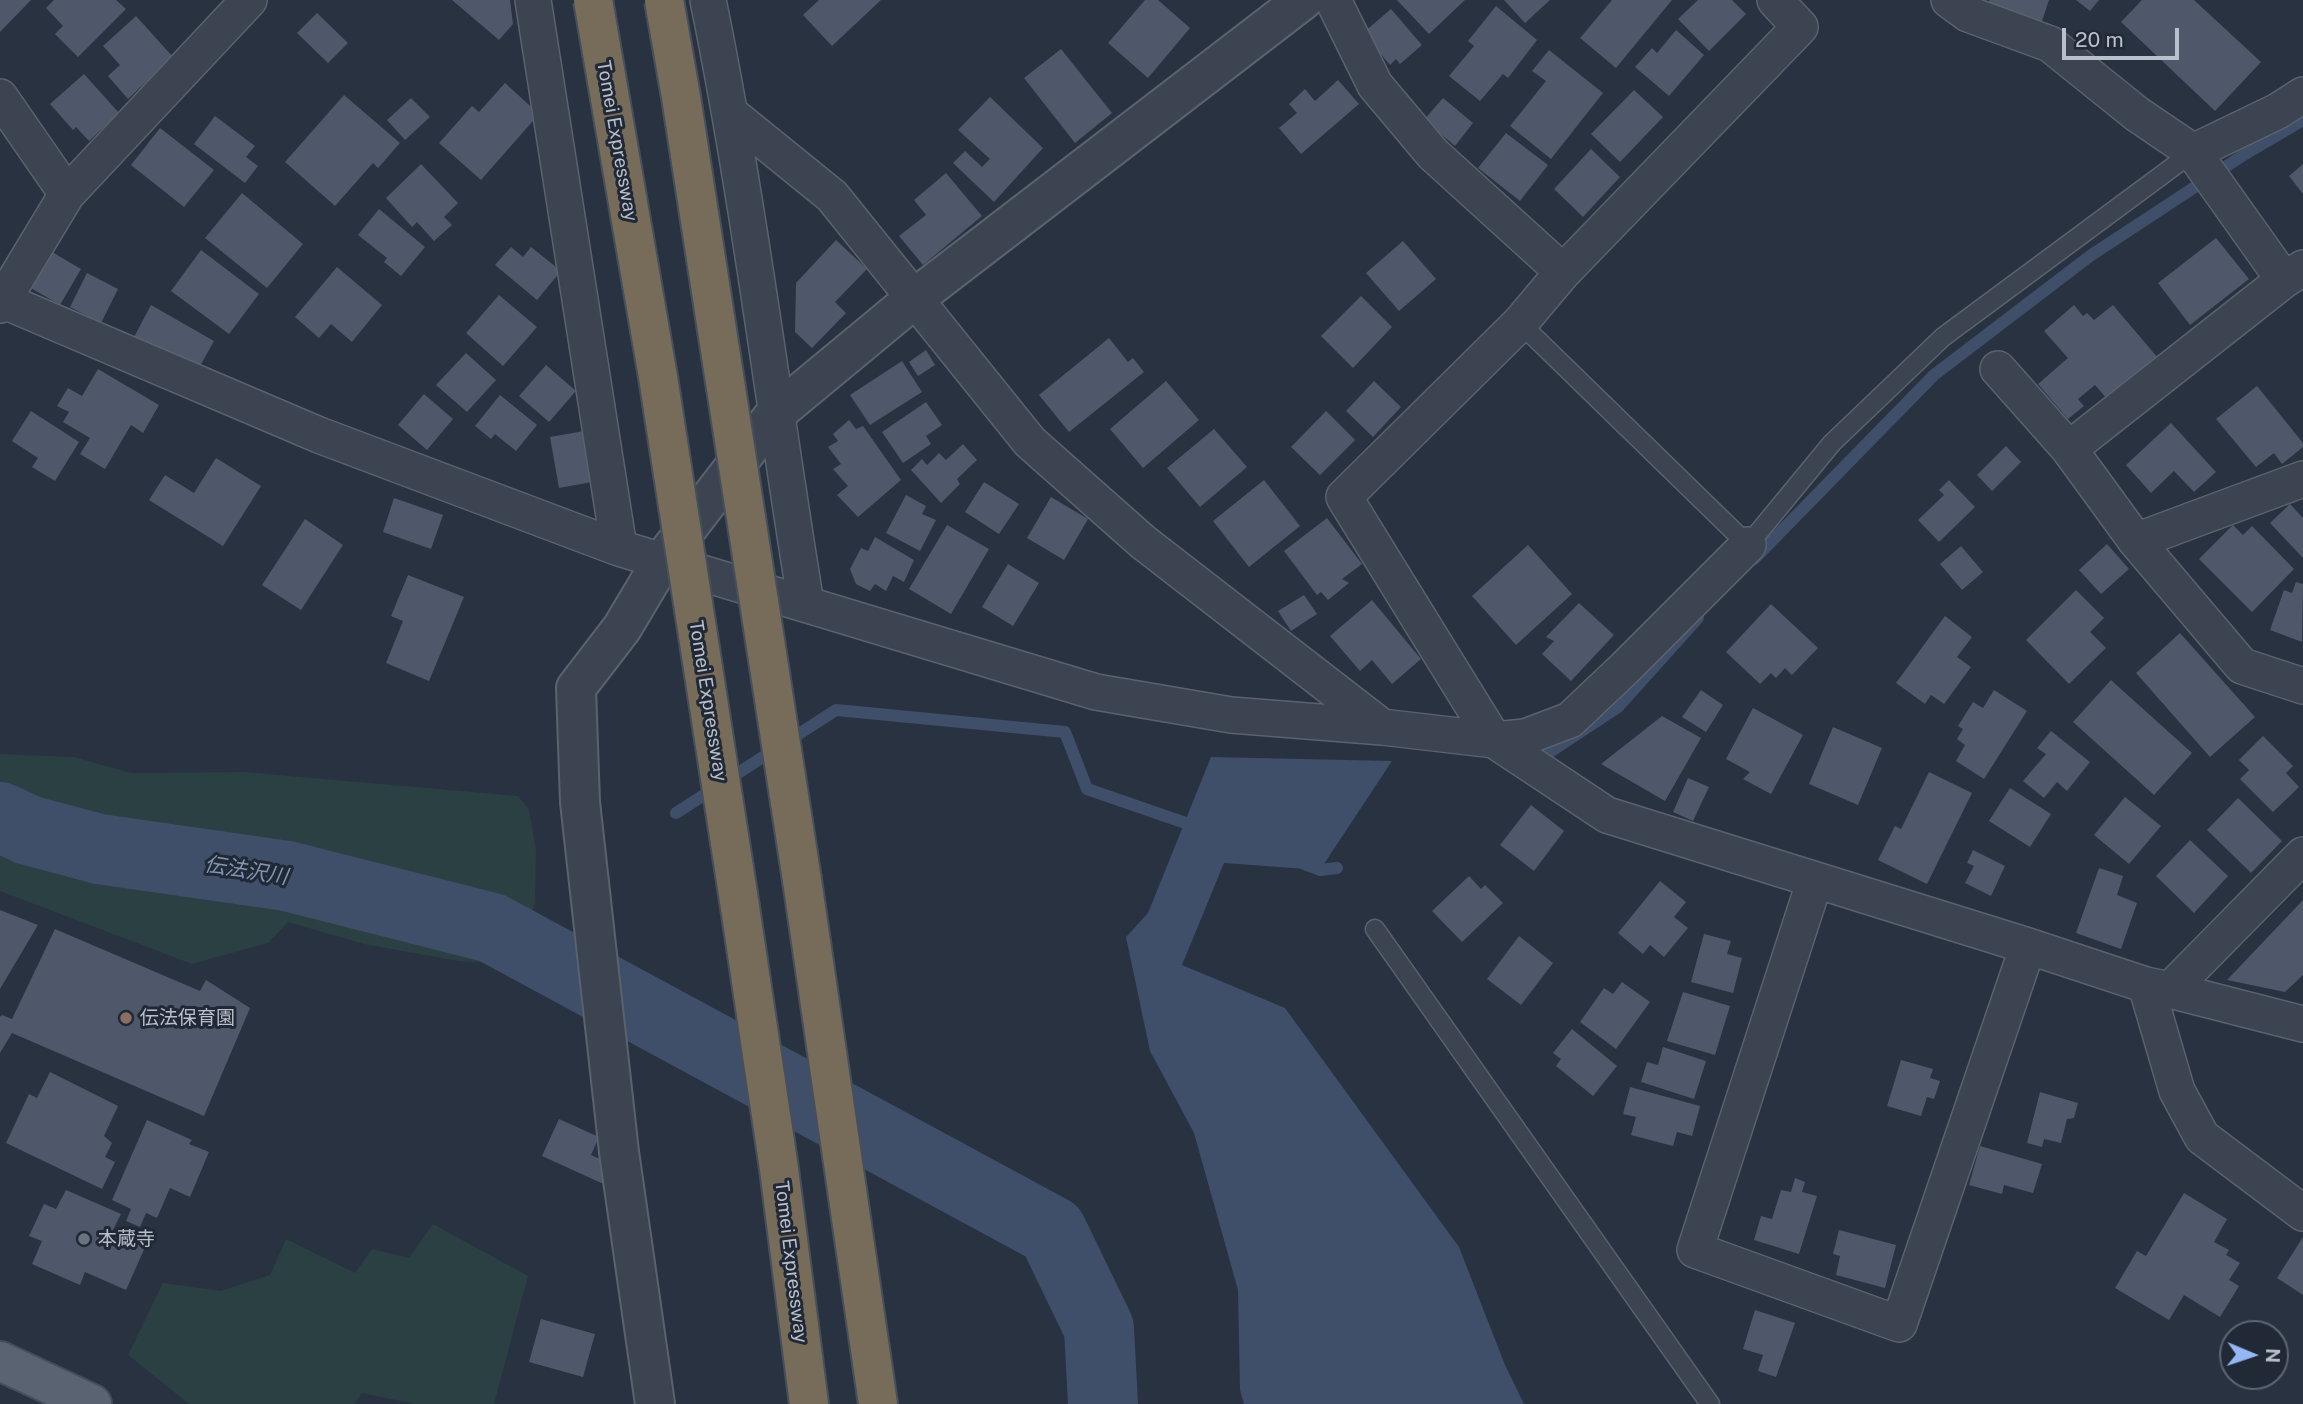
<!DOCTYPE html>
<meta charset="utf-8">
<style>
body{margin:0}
#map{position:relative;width:2303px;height:1404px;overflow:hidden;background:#283241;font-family:"Public Sans",sans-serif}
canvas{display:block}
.north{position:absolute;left:2219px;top:1320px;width:70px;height:70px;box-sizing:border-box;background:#212936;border:2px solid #5e6572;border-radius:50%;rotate:92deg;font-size:19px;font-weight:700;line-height:28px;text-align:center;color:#b9bfcb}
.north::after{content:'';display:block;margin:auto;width:24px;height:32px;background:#95b6f4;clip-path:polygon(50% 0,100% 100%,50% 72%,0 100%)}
.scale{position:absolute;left:2062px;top:28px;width:117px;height:32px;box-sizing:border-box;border:4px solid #b9bfcb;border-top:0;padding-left:9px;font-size:21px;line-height:24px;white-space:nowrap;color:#b9bfcb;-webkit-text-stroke:5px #212936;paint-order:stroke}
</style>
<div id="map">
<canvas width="2303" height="1404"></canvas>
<div class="north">N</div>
<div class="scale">20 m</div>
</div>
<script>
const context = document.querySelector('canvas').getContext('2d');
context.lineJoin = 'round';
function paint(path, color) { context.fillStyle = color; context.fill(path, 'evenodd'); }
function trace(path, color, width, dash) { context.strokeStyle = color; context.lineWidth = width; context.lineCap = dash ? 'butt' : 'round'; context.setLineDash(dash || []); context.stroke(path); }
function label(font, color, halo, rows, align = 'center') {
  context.font = font + ' "Public Sans","Noto Sans JP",sans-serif'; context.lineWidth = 6; context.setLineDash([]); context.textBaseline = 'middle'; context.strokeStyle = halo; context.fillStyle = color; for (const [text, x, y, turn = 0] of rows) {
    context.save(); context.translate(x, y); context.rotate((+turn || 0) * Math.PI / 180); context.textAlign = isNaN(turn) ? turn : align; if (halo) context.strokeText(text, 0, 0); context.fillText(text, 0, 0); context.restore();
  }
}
paint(new Path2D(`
 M0,754L74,757L131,773L244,772L518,796L529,809L536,850L535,901L520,964L458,961L364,944L288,922L268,943L192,964L0,891Z
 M433,1224L528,1276L494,1404H415L362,1393L354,1404H189L128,1355L163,1283L221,1291L270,1275L286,1239L355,1273L372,1249L409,1258Z`), '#2b4043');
paint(new Path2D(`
 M1211,757L1392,761L1320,870L1224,863L1182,965L1285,1008L1459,1247L1505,1365L1524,1404H1244L1240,1390L1238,1290L1194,1133L1150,1051L1126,937L1148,913Z`), '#3f4e69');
trace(new Path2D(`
 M1754,559L1934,375L2090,256L2245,154L2303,120
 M1550,752L1618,707L1698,618
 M676,813L836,710L1065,732L1087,789L1200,828
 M1304,864L1320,870L1337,868`), '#3f4e69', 12);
trace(new Path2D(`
 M0,817L28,830L99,849L287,876L492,928L1052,1231L1099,1328L1103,1404`), '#3f4e69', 70);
paint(new Path2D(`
 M0,0H31L0,32Z
 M54,0H116L126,9L78,57L55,34L63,26L46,8Z
 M452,0H510L513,24L499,40Z
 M819,0H881L832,46L803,15Z
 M1145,0H1158L1190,28L1148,78L1108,43Z
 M1397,0H1465L1429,34Z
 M1504,0H1550L1525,23Z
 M1612,0H1672L1616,68L1580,38Z
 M1698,0H1732L1746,14L1709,51L1678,19Z
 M1990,0H2049L2041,24L1984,6Z
 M2076,0H2099L2090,11Z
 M2142,0H2194L2261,62L2215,111L2121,22Z
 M1496,6L1537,40L1508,78L1503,74L1480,101L1449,76L1474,46L1468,41Z
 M1391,9L1422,45L1400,64L1396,59L1390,65L1363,33Z
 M317,13L348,43L328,63L297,33Z
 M136,16L173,57L128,99L108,76L120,65L103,46Z
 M1676,30L1704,55L1669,96L1635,67L1652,48L1657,53Z
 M1061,49L1112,113L1075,143L1024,78Z
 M1549,50L1603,93L1551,159L1510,126L1546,81L1532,71Z
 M84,74L119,113L89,141L76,127L73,130L50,104Z
 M1338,80L1359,104L1301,154L1279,128L1297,113L1289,104L1305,89L1315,101Z
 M505,83L539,114L481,180L439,143L472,106L479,112Z
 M1634,90L1663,117L1620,162L1591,134Z
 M344,95L400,143L378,168L373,163L335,206L285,162Z
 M990,97L1043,148L994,202L953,163L965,151L982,167L990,159L958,130Z
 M411,98L430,117L405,140L387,120Z
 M1443,98L1473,123L1455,146L1424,120Z
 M215,116L255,146L246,157L258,166L245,183L194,144Z
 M160,128L214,170L184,207L131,165Z
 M1506,133L1548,165L1520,201L1478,168Z
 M1591,149L1620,177L1583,217L1554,189Z
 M421,164L458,203L444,217L452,225L434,241L417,222L412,227L386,198Z
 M2303,164V194L2289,176Z
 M946,173L982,216L923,265L899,236L926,215L914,200Z
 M242,193L303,244L267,288L205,238Z
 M379,209L425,247L401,276L384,262L387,258L358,235Z
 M2216,238L2249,279L2190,325L2158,283Z
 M836,240L867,269L835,302L846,313L812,348L795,332L796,283Z
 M1403,241L1436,279L1399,311L1366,273Z
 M511,247L523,257L531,247L561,271L537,300L495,265Z
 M201,250L259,294L229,334L171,291Z
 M52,252L81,269L60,305L31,288Z
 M337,267L382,305L352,342L331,324L319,338L295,317Z
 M87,273L118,289L101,323L70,307Z
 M499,295L537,327L503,366L466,333Z
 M1361,296L1392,327L1353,368L1321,336Z
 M151,305L214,341L200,366L187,358L184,365L134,337Z
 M2074,305L2083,316L2087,313L2094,320L2113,305L2158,358L2108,400L2095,385L2078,399L2084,406L2068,419L2038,384L2068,358L2044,331Z
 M1109,338L1128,362L1133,358L1144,372L1069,432L1039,395Z
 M926,350L935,365L918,376L909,362Z
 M466,353L496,380L467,412L436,385Z
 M902,361L922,392L870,425L850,395Z
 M546,365L576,391L549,422L519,396Z
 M98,369L159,405L143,433L131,425L105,469L80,454L90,438L63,422L69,412L57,406L68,388L82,396Z
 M1166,381L1199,420L1143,468L1110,429Z
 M1374,381L1401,407L1373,437L1346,411Z
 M2257,386L2303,443V447L2282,464L2274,453L2256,467L2216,419Z
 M424,394L453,419L427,450L398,425Z
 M500,395L537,425L516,451L495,434L491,439L475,426Z
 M926,402L942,425L926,436L931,444L903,463L882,432Z
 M31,411L79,442L55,481L32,467L38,458L12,441Z
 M1326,411L1355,440L1320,475L1291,447Z
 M849,420L856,429L863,426L901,480L858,517L837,495L848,486L833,469L841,464L828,447L838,441L833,434Z
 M2171,423L2216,472L2194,492L2174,471L2151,493L2126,465Z
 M1214,429L1247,467L1200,507L1167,468Z
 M584,431L592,482L559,488L550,437Z
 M963,444L977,460L957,479L960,484L941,503L911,470L922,459L927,465L939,453L946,460Z
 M2006,446L2021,462L1992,491L1977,475Z
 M216,458L261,486L223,546L149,500L165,475L194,493Z
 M1264,480L1300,526L1249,567L1213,521Z
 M1949,480L1975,507L1939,542L1918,520L1944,495L1939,490Z
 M984,482L1019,504L999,534L965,512Z
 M906,495L926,506L922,514L936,520L920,551L886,533Z
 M1051,497L1088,519L1064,560L1027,538Z
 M394,498L443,515L431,549L383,532Z
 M2290,504L2303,518V558L2270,523Z
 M1327,518L1362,564L1342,579L1349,583L1328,600L1321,592L1317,595L1284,551Z
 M305,519L343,545L301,610L262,585Z
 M947,525L989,549L951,614L909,589Z
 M2233,525L2243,535L2252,526L2294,569L2252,612L2199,559Z
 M875,537L914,560L904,582L893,576L886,591L875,584L870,591L856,584L850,569L861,548L868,551Z
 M2107,544L2129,569L2101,594L2079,570Z
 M1528,545L1572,594L1516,645L1472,596Z
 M1961,546L1983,572L1962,590L1940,564Z
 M1008,564L1039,583L1013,626L982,607Z
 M408,575L464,597L429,681L386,663L403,621L391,616Z
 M2296,582L2303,584L2302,642L2270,630L2284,590L2292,593Z
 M2076,590L2104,618L2090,632L2106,648L2069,684L2026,640Z
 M1304,595L1317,614L1291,631L1278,611Z
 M1372,600L1421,659L1392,684L1372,660L1360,671L1330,636Z
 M1579,603L1614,635L1571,681L1542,654L1554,641L1546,637Z
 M1771,604L1818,648L1792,675L1785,668L1776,678L1771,673L1760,684L1726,652Z
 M1945,616L1972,637L1957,657L1971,667L1944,704L1931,695L1925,704L1896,683Z
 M2180,633L2255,717L2210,757L2136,673Z
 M2111,680L2192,753L2154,795L2073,722Z
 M1701,690L1723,705L1706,732L1682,717Z
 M1994,690L2027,711L1984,779L1956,761L1965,745L1957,739L1963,729L1958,726L1973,702L1983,708Z
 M1753,708L1803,735L1771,794L1743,779L1750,772L1726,759Z
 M1662,716L1701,738L1665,801L1601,764Z
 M1833,727L1882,748L1858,805L1809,784Z
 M2051,731L2090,762L2067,791L2057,782L2044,798L2023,781L2046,754L2037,748Z
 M2263,736L2293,766L2286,773L2299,787L2273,812L2240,779L2249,770L2239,760Z
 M1929,772L1972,793L1927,884L1878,860L1895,826L1901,829Z
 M1688,778L1709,787L1693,821L1673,812Z
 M2010,788L2051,814L2030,847L1989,821Z
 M2125,797L2161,826L2129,864L2094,835Z
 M2238,798L2282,841L2251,873L2207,830Z
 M1531,805L1564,831L1534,871L1500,845Z
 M2190,840L2228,876L2194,913L2156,876Z
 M1973,850L2005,866L1991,896L1965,883L1974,866L1967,863Z
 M2099,868L2123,876L2117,895L2137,903L2121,949L2076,933Z
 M1469,876L1481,889L1485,885L1503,903L1462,942L1432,911Z
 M1660,881L1686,902L1674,917L1688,928L1664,957L1650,945L1643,954L1618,933Z
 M2303,900V975L2285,992L2227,980Z
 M0,910L38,925L0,989Z
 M55,929L200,991L206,980L250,1008L204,1116L12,1033L0,1053V1017L2,1015L12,1019Z
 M1704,934L1731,941L1727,954L1742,958L1733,993L1691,982Z
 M1519,936L1553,963L1521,1005L1487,979Z
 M1622,982L1650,1002L1616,1049L1580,1022L1604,988L1613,994Z
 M1683,992L1730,1006L1715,1055L1667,1041Z
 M1572,1029L1617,1066L1593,1096L1556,1066L1561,1059L1553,1053Z
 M1663,1047L1706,1061L1694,1099L1641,1082L1647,1062L1658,1065Z
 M1901,1060L1933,1069L1930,1078L1940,1081L1934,1099L1927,1097L1921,1116L1887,1106Z
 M50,1072L118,1106L104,1136L112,1143L105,1157L115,1162L102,1189L6,1143L29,1094L37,1098Z
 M1630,1087L1700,1106L1692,1136L1677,1132L1673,1146L1631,1135L1636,1117L1623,1114Z
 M2040,1092L2078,1103L2074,1118L2067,1119L2061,1143L2044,1139L2042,1147L2027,1143Z
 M559,1119L599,1137L591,1155L611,1164L608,1186L542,1156Z
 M147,1120L192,1140L189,1144L209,1152L190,1197L170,1188L157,1218L146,1213L140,1227L126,1221L131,1209L112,1200Z
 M1980,1146L2042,1164L2033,1193L2004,1185L2002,1194L1969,1185Z
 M1795,1178L1805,1182L1802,1192L1817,1196L1799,1254L1754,1240L1761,1216L1772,1219L1781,1190L1791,1192Z
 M66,1190L121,1214L113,1230L146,1245L126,1290L85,1272L80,1285L32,1264L42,1241L29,1236L44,1204L56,1209Z
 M2184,1193L2227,1219L2214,1242L2229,1250L2226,1255L2240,1263L2229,1280L2239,1286L2220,1317L2184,1295L2169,1320L2115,1288L2137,1251L2146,1256Z
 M1839,1230L1896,1245L1885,1288L1836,1275L1840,1256L1833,1254Z
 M2303,1237V1295L2277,1278Z
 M1755,1310L1795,1323L1776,1377L1758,1371L1763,1355L1743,1349Z
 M541,1319L595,1334L583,1377L529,1362Z`), '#4e586a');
const service = new Path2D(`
 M1520,323L1748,545L1832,443L1943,337L2193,152
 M1375,929L1710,1404`);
const minor = new Path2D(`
 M533,0L619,548
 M708,0C749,200 773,403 806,604
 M1333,0L1375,85L1433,154L1563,272
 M1775,0L1800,27L1563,272L1520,323L1344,497L1494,740L1607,815L2028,946L2146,985L2170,990L2303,1024
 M1949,0L1968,14L2050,44L2137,114L2193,152L2284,280
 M0,97L67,194
 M732,115L832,196L1030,442L1143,542L1382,727
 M2193,152L2278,111L2303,95
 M2303,268L2284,280L2069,449L2136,541L2242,666L2303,686
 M2,300L319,435L619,548L1096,692L1231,715L1382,727L1494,740L1525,737L1570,720L1625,668L1748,545
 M0,305L67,194L249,0
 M1998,369L2069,449
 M2136,541L2303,479
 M1815,880L1695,1250L1899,1324L2028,946
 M2146,985L2177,1091L2202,1137L2303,1213
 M2170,990L2303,855`);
const tertiary = new Path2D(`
 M655,1404L619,1152L580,802L576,688L622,628L662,561L775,414L915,298L1303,0`);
const primary = new Path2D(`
 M0,1361L92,1404`);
const motorway = new Path2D(`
 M802,880L878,1404
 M740,907L779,1169L809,1404`);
trace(service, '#5a626e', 21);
trace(minor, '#5a626e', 38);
trace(tertiary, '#5a626e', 42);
trace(primary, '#464d5a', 42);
trace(motorway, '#474f5b', 42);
trace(service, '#3c4451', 18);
trace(minor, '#3c4451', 35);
trace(tertiary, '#3c4451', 38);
trace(primary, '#5a6371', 38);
trace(motorway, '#776c59', 38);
const motorwayBridge = new Path2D(`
 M593,0L658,377L740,907
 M664,0L681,97L802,880`);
trace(motorwayBridge, '#474f5b', 42, []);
trace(motorwayBridge, '#776c59', 38);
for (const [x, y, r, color] of [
 [126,1018,7,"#8d6e63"],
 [84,1239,7,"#6b7280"]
]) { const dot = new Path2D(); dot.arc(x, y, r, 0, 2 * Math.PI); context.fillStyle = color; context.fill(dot); trace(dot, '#212936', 2.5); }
label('19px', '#b9bfcb', '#212936', [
 ["Tomei Expressway",617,141,80],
 ["Tomei Expressway",708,701,81],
 ["Tomei Expressway",791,1262,83]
]);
label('19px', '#b9bfcb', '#212936', [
 ["伝法保育園",140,1018],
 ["本蔵寺",98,1239]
], 'left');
label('italic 21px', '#8294b1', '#212936', [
 ["伝法沢川",246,871,9]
]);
</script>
